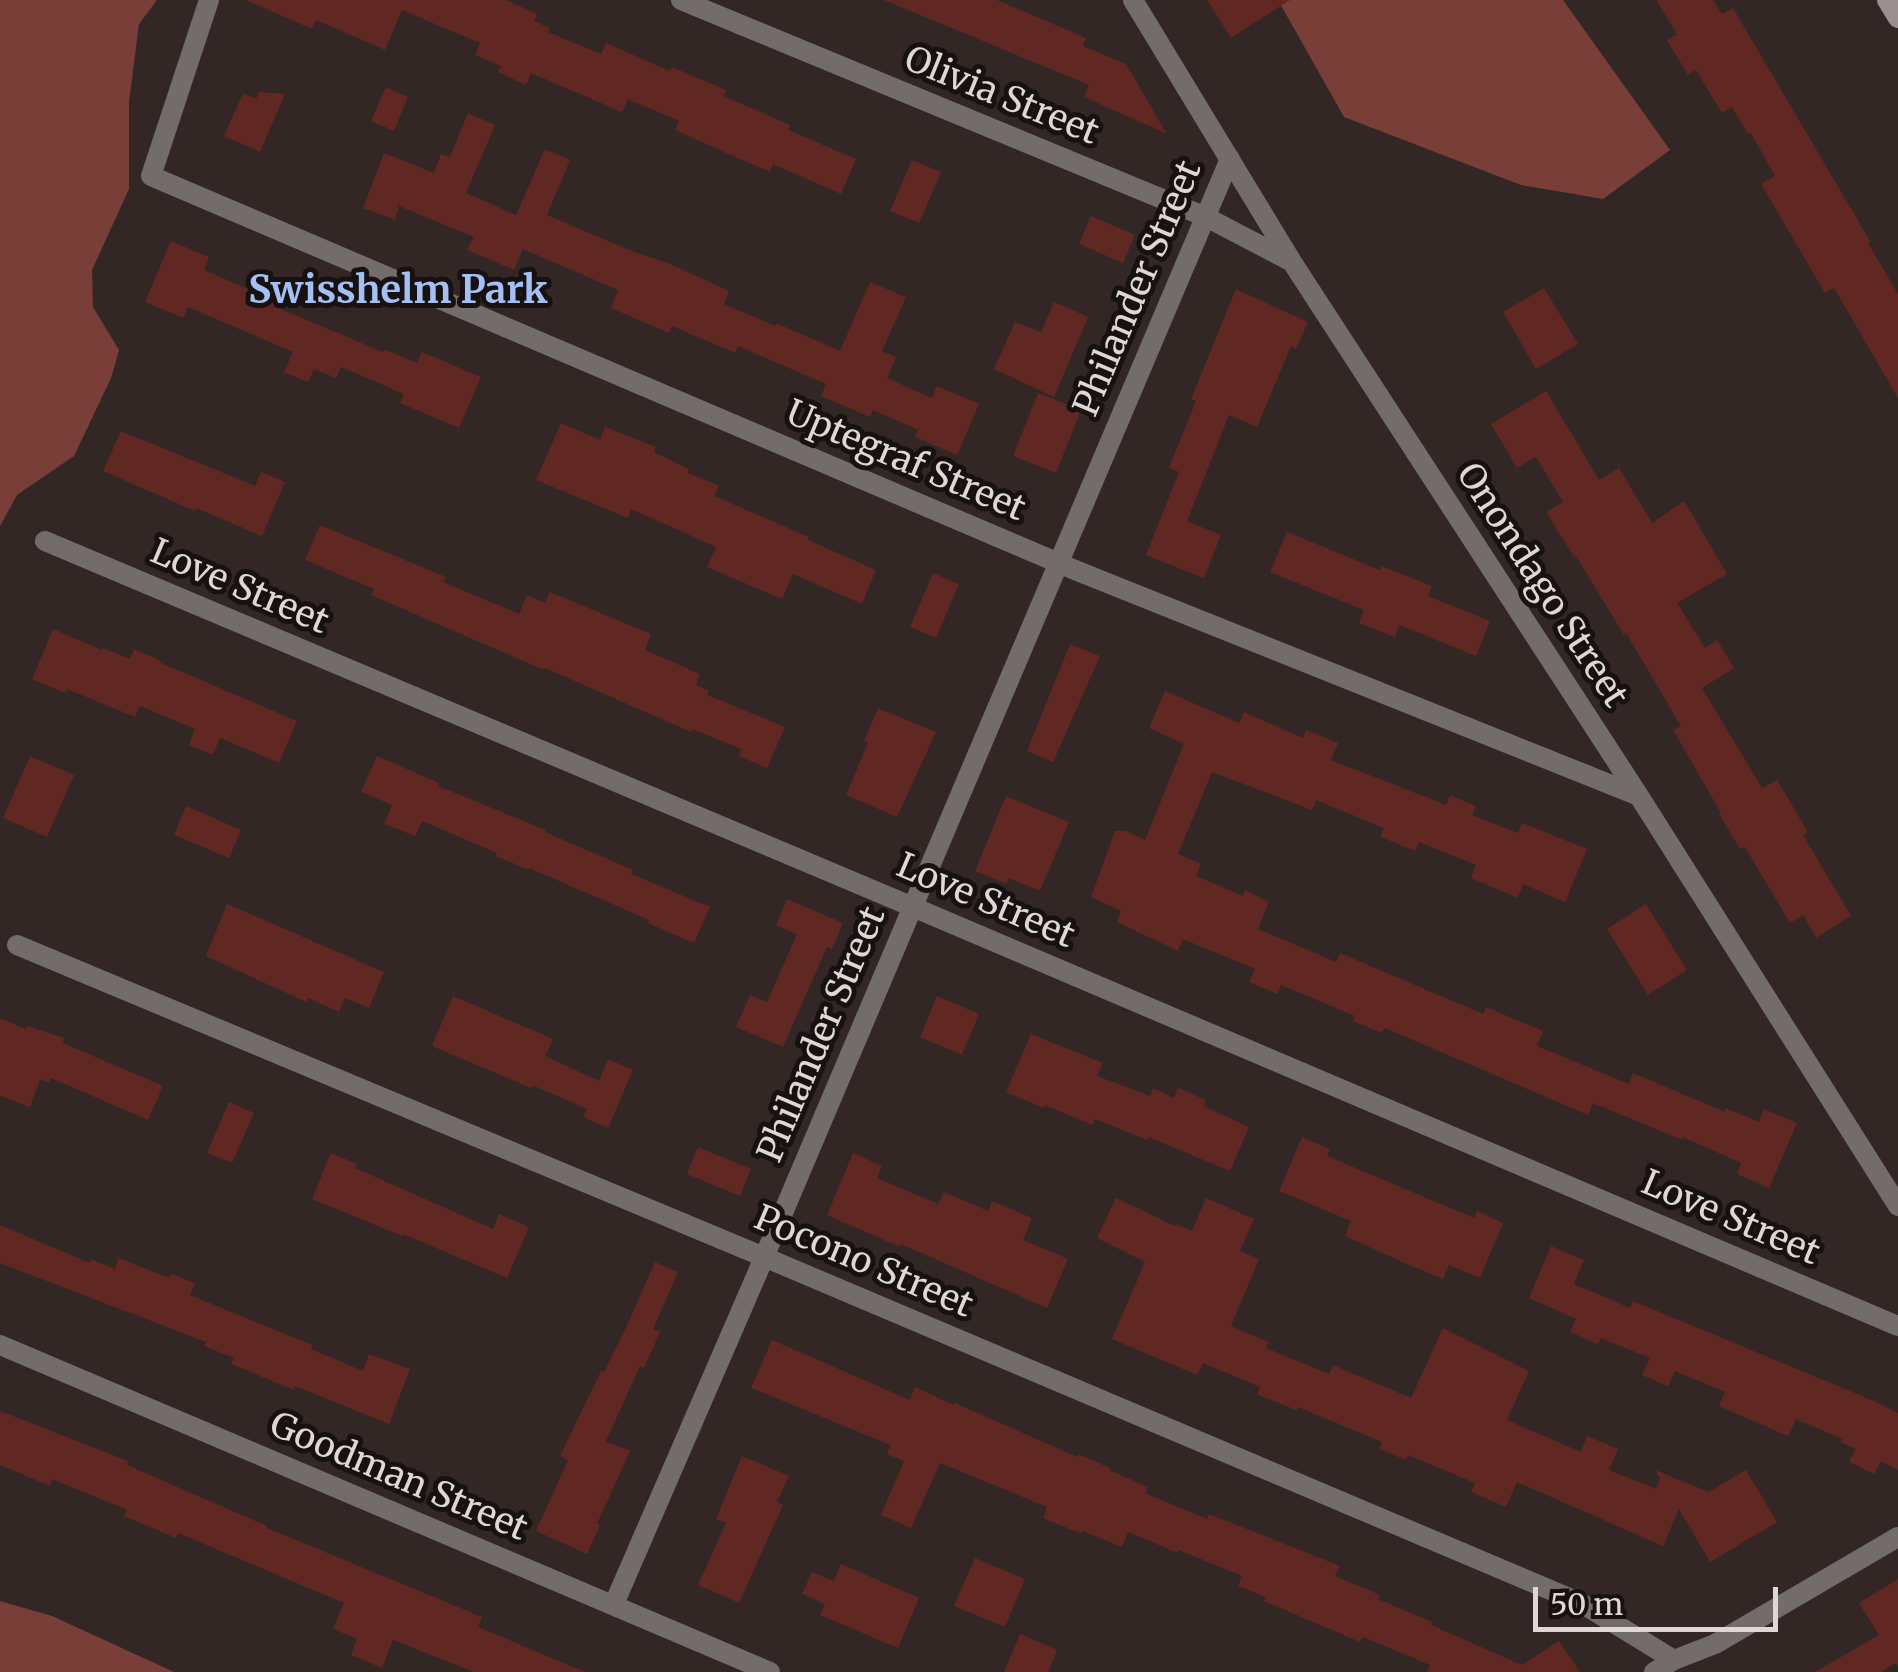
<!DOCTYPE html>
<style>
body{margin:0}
#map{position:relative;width:1898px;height:1672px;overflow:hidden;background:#332726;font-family:Merriweather,serif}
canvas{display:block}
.scale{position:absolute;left:1533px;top:1587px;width:245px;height:45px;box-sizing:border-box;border:5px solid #dfd7d6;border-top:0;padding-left:12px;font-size:30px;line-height:35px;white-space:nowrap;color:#dfd7d6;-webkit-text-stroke:8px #171211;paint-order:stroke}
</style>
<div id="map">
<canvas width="1898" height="1672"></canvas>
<div class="scale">50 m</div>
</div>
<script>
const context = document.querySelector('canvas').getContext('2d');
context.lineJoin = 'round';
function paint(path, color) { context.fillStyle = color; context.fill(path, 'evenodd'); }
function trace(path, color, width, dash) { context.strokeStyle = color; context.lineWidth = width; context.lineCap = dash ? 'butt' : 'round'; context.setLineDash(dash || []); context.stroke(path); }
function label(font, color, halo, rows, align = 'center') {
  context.font = font + ' Merriweather,serif'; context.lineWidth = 10; context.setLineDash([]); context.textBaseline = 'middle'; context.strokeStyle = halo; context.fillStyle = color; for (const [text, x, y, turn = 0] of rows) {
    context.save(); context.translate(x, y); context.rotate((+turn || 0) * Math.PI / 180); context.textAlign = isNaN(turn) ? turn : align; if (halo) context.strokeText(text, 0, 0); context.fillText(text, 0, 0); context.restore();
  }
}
paint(new Path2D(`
 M0,0H157L139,24L129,102V189L92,270L93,307L119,350L111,378L74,456L17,495L0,526Z
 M1278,0H1563L1670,150L1603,199L1521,185L1344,117Z
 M0,1601L52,1616L174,1672H0Z`), '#7a3e39');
paint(new Path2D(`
 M246,0H506L537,14L534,21L550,28L548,32L601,54L606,43L670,71L672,67L726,90L724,96L790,125L788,130L856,159L841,194L773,164L770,172L724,152L675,130L679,121L628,99L622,112L531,73L526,85L498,72L501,66L475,55L480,43L402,10L385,50L316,20L312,29Z
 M884,0H997L1086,38L1083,46L1126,64L1167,134L1084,97L1089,85Z
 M1207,0H1290L1231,38Z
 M1656,0H1713L1722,14L1733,8L1870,241L1868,243L1898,294V398L1834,288L1825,293L1761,184L1775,176L1751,133L1748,134L1732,107L1722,113L1696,70L1688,75L1667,40L1677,34Z
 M386,87L408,97L394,131L371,121Z
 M259,92L285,94L260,152L224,136L243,93L256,99Z
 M468,113L495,125L466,193L516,215L545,149L570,160L547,215L634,252L668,263L729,291L724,304L775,326L776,323L840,351L870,282L906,297L882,351L896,357L887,378L932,398L937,386L979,404L957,455L915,437L918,430L873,410L870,417L821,396L826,384L738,346L735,353L672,326L669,333L611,308L618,290L523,249L514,270L467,250L474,237L399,206L395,220L363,208L384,153L434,173L441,154L450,157Z
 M912,160L941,172L919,223L890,211Z
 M1091,216L1135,235L1123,263L1079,244Z
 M171,241L209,257L204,270L278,302L276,307L383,352L384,349L417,363L422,352L481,377L459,428L400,403L404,394L341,367L336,378L314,369L308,382L284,372L293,352L188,307L183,318L145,302Z
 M1544,288L1578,344L1536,369L1503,312Z
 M1236,289L1308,322L1296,349L1291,346L1257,427L1229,415L1187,521L1221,535L1204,578L1146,555L1179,472L1169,468L1196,401L1191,399Z
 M1054,302L1088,317L1054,397L994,369L1015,322L1041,332Z
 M1546,391L1599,480L1619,468L1652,523L1684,501L1727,574L1677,603L1705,648L1717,640L1734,668L1702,688L1762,788L1777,780L1808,832L1803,835L1851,916L1816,938L1803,915L1790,923L1745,847L1740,849L1719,814L1721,813L1673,730L1681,726L1626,633L1624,635L1576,556L1574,557L1546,512L1563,502L1536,457L1517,468L1491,424Z
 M1038,393L1081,410L1056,473L1013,456Z
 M561,423L600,440L605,427L656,447L654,452L689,469L688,473L719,486L714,496L809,537L808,540L876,570L862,604L793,574L782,599L707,567L716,547L631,509L628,518L536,480Z
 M121,431L255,486L261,472L285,482L262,536L196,508L195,511L103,471Z
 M320,525L446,577L443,582L519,614L527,595L545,603L550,592L651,634L645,650L700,674L696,685L709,691L707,695L785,727L767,768L739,756L741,749L692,729L691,732L545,668L544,670L371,595L374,589L305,560Z
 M1287,532L1380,570L1382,566L1432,586L1428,596L1490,621L1476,656L1399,625L1395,637L1359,623L1364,610L1270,572Z
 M933,573L959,584L936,638L910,627Z
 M53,629L102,650L103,648L130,659L134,649L160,660L159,662L297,721L279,763L220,738L213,755L189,745L195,729L140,706L135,717L67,689L65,693L32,679Z
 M1070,644L1100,656L1053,762L1027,751Z
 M1165,691L1239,723L1244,712L1303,738L1306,730L1338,743L1331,760L1446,805L1450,795L1476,806L1472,815L1518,833L1522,823L1587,849L1565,902L1523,884L1518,898L1471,878L1476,865L1419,842L1415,851L1381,837L1384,828L1316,800L1312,810L1212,772L1178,854L1201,864L1196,876L1243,896L1245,890L1269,902L1258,929L1336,962L1340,953L1483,1014L1486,1007L1543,1031L1537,1046L1629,1084L1633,1073L1725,1112L1726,1108L1759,1122L1764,1109L1797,1123L1769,1188L1737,1174L1741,1163L1683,1137L1682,1140L1593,1103L1588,1115L1385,1028L1382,1033L1353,1021L1355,1016L1281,985L1278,994L1249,982L1255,969L1183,939L1178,951L1117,922L1121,911L1091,897L1115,831H1126L1145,840L1184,744L1149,728Z
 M878,708L936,732L897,817L846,795L868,743L864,741Z
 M30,756L74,775L47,837L3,818Z
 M377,756L439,783L438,786L546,830L545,832L633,870L631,874L710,907L694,943L648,923L649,920L529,868V870L496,856L497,853L422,821L415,836L384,824L392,805L361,792Z
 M1006,796L1069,822L1040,891L1009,878L1006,884L975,871Z
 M186,806L241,830L229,858L174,835Z
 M787,899L843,923L832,949L827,947L783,1047L736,1027L750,995L767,1002L797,934L776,925Z
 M227,904L384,972L369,1008L345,998L339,1012L308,998L306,1002L206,956Z
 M1646,904L1687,970L1648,995L1607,929Z
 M453,996L553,1039L545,1056L599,1081L608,1059L633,1070L608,1128L583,1117L587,1109L532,1085L531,1088L432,1046Z
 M937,996L979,1014L962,1055L920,1037Z
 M0,1018L26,1029L27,1026L64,1038L63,1043L163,1086L148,1120L51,1078L49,1082L40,1079L30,1107L0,1096Z
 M1031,1034L1103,1063L1097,1076L1150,1096L1153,1088L1174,1098L1178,1088L1206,1100L1203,1106L1249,1127L1230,1171L1148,1137L1147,1140L1095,1119L1092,1125L1045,1105L1044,1108L1006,1092Z
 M229,1102L254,1113L232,1163L207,1153Z
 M1302,1137L1330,1149L1327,1156L1474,1218L1477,1211L1503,1223L1480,1278L1449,1265L1443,1279L1407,1264L1345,1236L1351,1221L1279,1191Z
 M698,1147L751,1169L740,1196L687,1174Z
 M331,1153L357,1164L355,1168L493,1229L499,1214L529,1227L507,1278L403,1234L402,1236L312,1199Z
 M853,1153L882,1166L877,1178L938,1204L944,1192L988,1211L992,1201L1032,1218L1023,1240L1068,1259L1047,1308L901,1244L900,1247L827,1215Z
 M1116,1198L1175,1226L1176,1224L1192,1231L1206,1198L1254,1219L1240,1251L1259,1259L1231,1326L1269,1342L1266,1348L1329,1374L1333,1365L1411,1398L1443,1328L1529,1371L1507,1420L1581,1452L1587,1436L1618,1449L1609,1470L1656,1489L1660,1478L1655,1470L1709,1492L1746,1470L1777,1522L1710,1562L1679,1509L1663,1546L1517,1482L1506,1507L1471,1492L1475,1483L1408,1455L1406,1460L1379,1449L1382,1442L1298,1407L1296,1410L1257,1394L1260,1387L1203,1363L1197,1375L1112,1339L1145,1262L1097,1238Z
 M0,1225L90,1263L91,1259L115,1269L119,1258L169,1278L171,1274L195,1283L190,1295L312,1345L311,1349L363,1371L369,1354L410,1369L389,1424L295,1386L294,1390L231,1364L234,1358L204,1346L206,1342L0,1263Z
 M1551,1246L1584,1260L1574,1284L1630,1308L1633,1301L1874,1401L1898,1413V1470L1881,1461L1874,1474L1849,1462L1856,1449L1840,1442L1842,1439L1796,1419L1788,1436L1719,1406L1725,1392L1675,1371L1668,1386L1642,1375L1650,1358L1601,1338L1598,1344L1570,1332L1576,1319L1529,1298Z
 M655,1262L678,1272L653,1329L660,1332L644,1368L640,1366L606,1441L630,1451L597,1524L600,1525L587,1554L536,1531L568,1460L560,1456L601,1371L604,1372L630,1319Z
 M772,1340L910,1400L915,1387L954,1405L955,1403L1077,1457L1078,1454L1110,1468L1109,1470L1148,1487L1145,1493L1207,1519L1209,1514L1340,1566L1335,1576L1380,1595L1378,1599L1432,1622L1431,1625L1522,1665L1559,1641L1580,1672H1427L1430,1665L1363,1637L1360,1642L1264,1601L1266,1597L1238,1586L1242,1576L1179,1550L1178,1553L1128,1532L1122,1547L1083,1531L1082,1534L1043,1518L1047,1507L940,1463L911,1528L881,1515L904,1461L887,1454L891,1445L751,1388Z
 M0,1411L128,1461L127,1465L267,1526V1528L482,1617L478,1627L585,1672H474L393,1640L382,1668L351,1655L357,1639L333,1629L344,1603L178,1533L176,1538L124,1516L127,1510L52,1479L50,1486L0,1465Z
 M742,1456L789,1476L777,1502L783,1505L739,1603L698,1585L726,1523L716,1519Z
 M975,1558L1025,1579L1005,1627L954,1606Z
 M841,1564L919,1598L898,1648L820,1615L825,1604L802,1594L812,1572L834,1581Z
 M1898,1579V1666L1896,1663L1881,1672H1815L1879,1635L1859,1603Z
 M1020,1634L1057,1650L1048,1672H1004Z`), '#612723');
trace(new Path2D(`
 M209,0L151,176L1075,570L1639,796
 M681,0L1206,217L1290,261
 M1133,0L1292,262L1639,796L1898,1206
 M45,541L894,899L1898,1326
 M17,945L764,1257L1581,1603L1674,1660
 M0,1345L770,1672
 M614,1604L757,1274L1230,159
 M1654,1672L1674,1660L1715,1644L1898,1537`), '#726c6b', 20);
trace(new Path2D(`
 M1887,0L1898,18`), '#9b908f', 20);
label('35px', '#dfd7d6', '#171211', [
 ["Olivia Street",1001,97,22],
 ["Philander Street",1139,289,-67],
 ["Uptegraf Street",905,462,23],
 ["Onondago Street",1541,586,57],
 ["Love Street",239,588,23],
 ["Love Street",985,902,23],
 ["Philander Street",823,1035,-67],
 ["Love Street",1730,1219,23],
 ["Pocono Street",863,1263,23],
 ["Goodman Street",398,1478,23]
]);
label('bold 38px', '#a4bff3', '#171211', [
 ["Swisshelm Park",398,292]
]);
</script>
